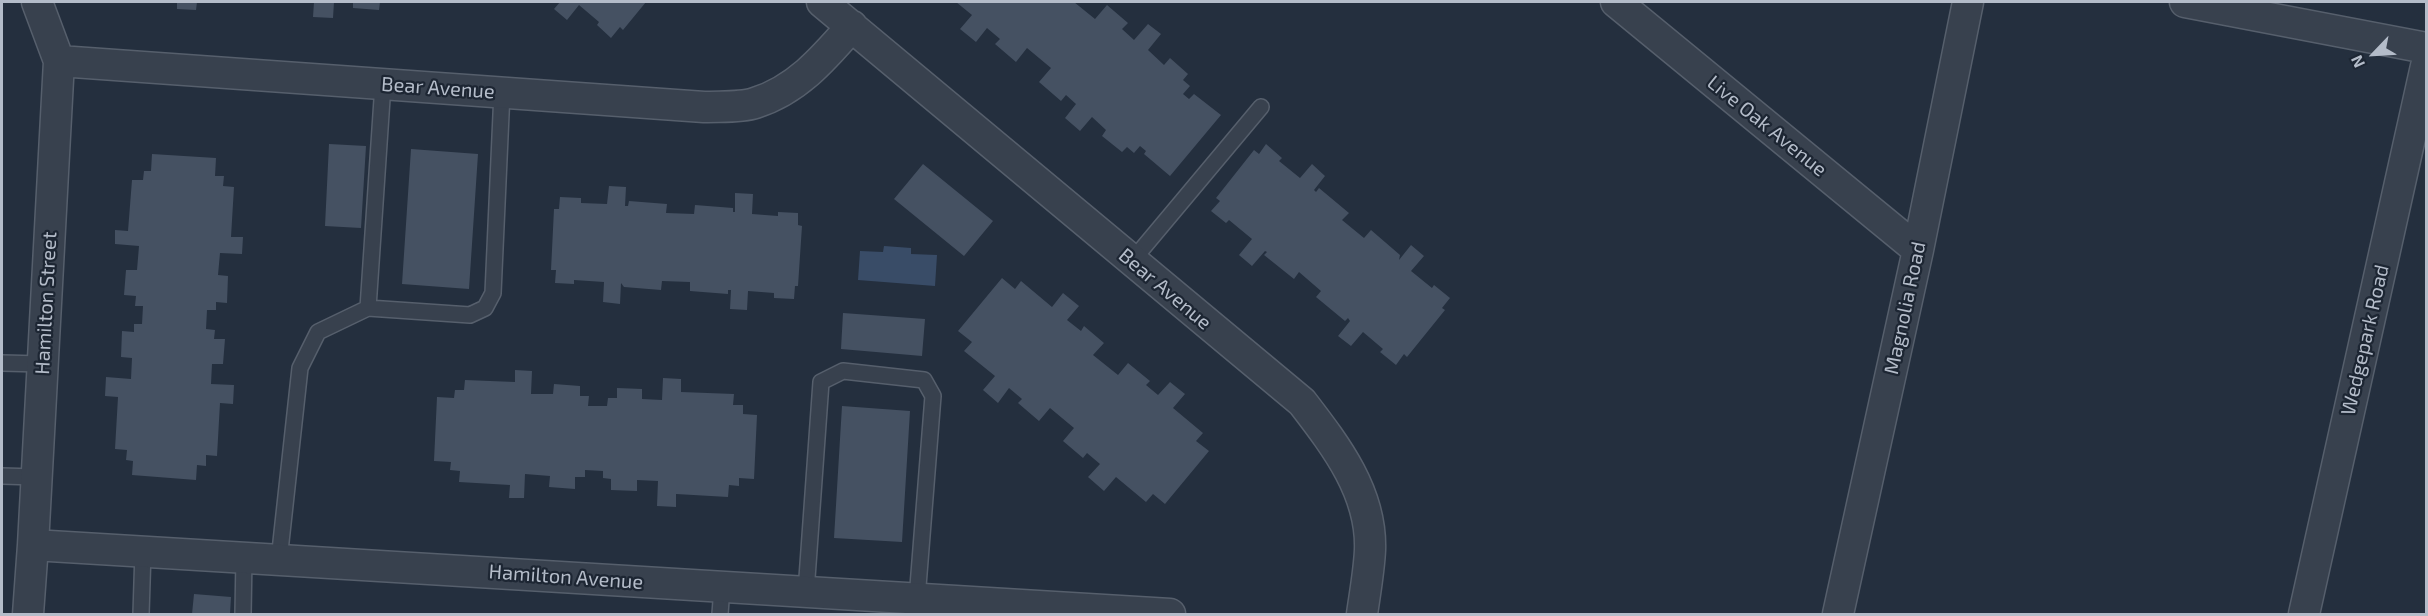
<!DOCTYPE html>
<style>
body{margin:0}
#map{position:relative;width:2428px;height:616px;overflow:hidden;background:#242f3e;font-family:"Exo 2",sans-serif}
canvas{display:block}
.frame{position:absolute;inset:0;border:3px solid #b4bcc9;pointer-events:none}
.north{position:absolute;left:2344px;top:24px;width:60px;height:60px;-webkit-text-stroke:4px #1d2633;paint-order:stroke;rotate:245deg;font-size:16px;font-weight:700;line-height:24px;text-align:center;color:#b4bcc9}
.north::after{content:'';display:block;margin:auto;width:21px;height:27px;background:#b4bcc9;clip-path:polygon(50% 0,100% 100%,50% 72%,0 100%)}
</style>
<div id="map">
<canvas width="2428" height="616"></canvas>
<div class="frame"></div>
<div class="north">N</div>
</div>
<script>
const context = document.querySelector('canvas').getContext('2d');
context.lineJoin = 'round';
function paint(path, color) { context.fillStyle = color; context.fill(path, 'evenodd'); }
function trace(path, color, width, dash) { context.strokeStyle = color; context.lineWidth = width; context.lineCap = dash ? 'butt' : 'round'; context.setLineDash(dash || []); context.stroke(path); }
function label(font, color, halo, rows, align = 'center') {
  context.font = font + ' "Exo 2",sans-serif'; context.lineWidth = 4.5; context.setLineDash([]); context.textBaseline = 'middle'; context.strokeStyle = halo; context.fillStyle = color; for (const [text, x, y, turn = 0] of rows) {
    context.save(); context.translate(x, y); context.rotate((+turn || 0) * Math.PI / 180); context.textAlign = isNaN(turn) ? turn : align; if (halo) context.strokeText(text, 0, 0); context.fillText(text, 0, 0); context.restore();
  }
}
paint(new Path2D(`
 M884,246L911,248V254L937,255L935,286L858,280L860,251L883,252Z`), '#394c67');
paint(new Path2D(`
 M177,2H197L196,10L177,9Z
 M314,2H334L333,18L313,17Z
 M353,2H380L379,10L353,8Z
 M560,2H646L623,30L620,27L611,38L597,25L599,22L579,5L567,20L554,9Z
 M956,2H1074L1095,19L1107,5L1128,23L1122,29L1134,40L1148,24L1161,34L1148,50L1164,65L1170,58L1188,74L1183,80L1190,86L1183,94L1189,99L1194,94L1221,115L1170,176L1144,154L1146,151L1140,146L1134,153L1127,147L1122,152L1102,136L1106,130L1092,117L1080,131L1065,118L1076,104L1066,95L1061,101L1039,82L1051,68L1027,48L1016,62L995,44L1000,39L987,28L976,42L960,29L972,15Z
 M329,144L366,146L361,228L325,226Z
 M1266,144L1282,158L1279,161L1300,178L1312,164L1325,176L1314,190L1316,192L1319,188L1349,213L1342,220L1364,238L1371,230L1400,255L1399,260L1411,245L1424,256L1411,271L1432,288L1434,285L1450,298L1442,308L1445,310L1407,357L1404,354L1396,365L1380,352L1383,349L1363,332L1351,346L1338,336L1350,321L1348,318L1345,321L1316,297L1321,291L1299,272L1294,279L1264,255L1267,252L1265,251L1252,266L1239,255L1252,239L1229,220L1226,223L1211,211L1220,201L1216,198L1254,150L1259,154Z
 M411,149L478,154L469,289L402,284Z
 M152,154L216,158L215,176H224L223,186L234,187L231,237H243L242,254L220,253L218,275L228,276L227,303L216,302V310H207L206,329L215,330L214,339H225L223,364H212L211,384L234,385L233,404L220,403L217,456L206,455V466L197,465L196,480L132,475L133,461L126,460L127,450L115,449L118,397L105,396L106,377L131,379L132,358L121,357L122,331L134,332V324H142L143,306H135L136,296L124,295L126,270H137L139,246L115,244V230L128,231L132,180H143L144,171H151Z
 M923,164L993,221L964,256L894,199Z
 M609,186L626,187L625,206H628L629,201L667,204L666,213L694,214L695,205L733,208V212H735V193L753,194L752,214L778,216V212L798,213V225L802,226L798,286H795L794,299L774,298V293L748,291L747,310L730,309L731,290H728V294L690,291V282L662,281L661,290L624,287L621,283L620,304L603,302L604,282L574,280V284L555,283L556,270H551L554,209H559L560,197L581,198V203L607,204Z
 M1002,278L1015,289L1021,281L1052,307L1063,293L1079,306L1067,320L1081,331L1084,326L1104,343L1093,355L1118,375L1128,363L1150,381L1146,385L1158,395L1170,382L1185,394L1173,408L1203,433L1196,441L1209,451L1165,504L1153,494L1146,502L1116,477L1104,491L1088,477L1100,464L1087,453L1083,458L1063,441L1074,428L1050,408L1039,421L1018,403L1022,399L1009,388L998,403L983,390L995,376L964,351L972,342L958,331Z
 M843,313L925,319L922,356L841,349Z
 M515,370L532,371L531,394H553L554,384L580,386V396H589L588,406H607L608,398H617V388L642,389V399L662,400L663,378L681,379V392L734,394L733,405H743V414L757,415L754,479L739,478V486L729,485L728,497L676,494V507L657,506L658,481L637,480V491L611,490V479L603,478V471L585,470V477H575V489L549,487L550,476L525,474L524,498H509L510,485L459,482L460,471L450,470L451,462L434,461L437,397L454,398L455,390H464L465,380L515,382Z
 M842,406L910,411L902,542L834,538Z
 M194,594L231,597L230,614H192Z`), '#455162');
const lane = new Path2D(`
 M1132,261L1261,107
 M368,308L383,84
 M2,363L42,364
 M2,476L36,477
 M279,560L300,368L318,332L368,308L470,315L485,308L493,293L502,92
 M806,592L821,382L843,371L924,380L933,396L917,599
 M141,614L143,551
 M243,614L244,557
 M720,614L722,587`);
const street = new Path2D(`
 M37,2L59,61L704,107C720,106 740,108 755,103C797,90 824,58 852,26
 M822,2L1302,402C1335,445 1372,492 1370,550C1369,571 1365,593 1362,614
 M1616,2L1918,250
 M2185,2L2426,48
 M33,545L59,61
 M28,614L33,545L1170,614
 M1838,614L1918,250L1968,2
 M2304,614L2426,66`);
trace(lane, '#565f6c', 18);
trace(street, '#565f6c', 33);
trace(lane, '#38414e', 15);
trace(street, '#38414e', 30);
label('20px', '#b4bcc9', '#1d2633', [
 ["Bear Avenue",438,88,4],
 ["Live Oak Avenue",1767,126,39],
 ["Bear Avenue",1165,289,40],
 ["Hamilton Street",46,303,-87],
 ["Magnolia Road",1905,308,-78],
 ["Wedgepark Road",2365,340,-77],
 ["Hamilton Avenue",566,577,4]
]);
</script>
